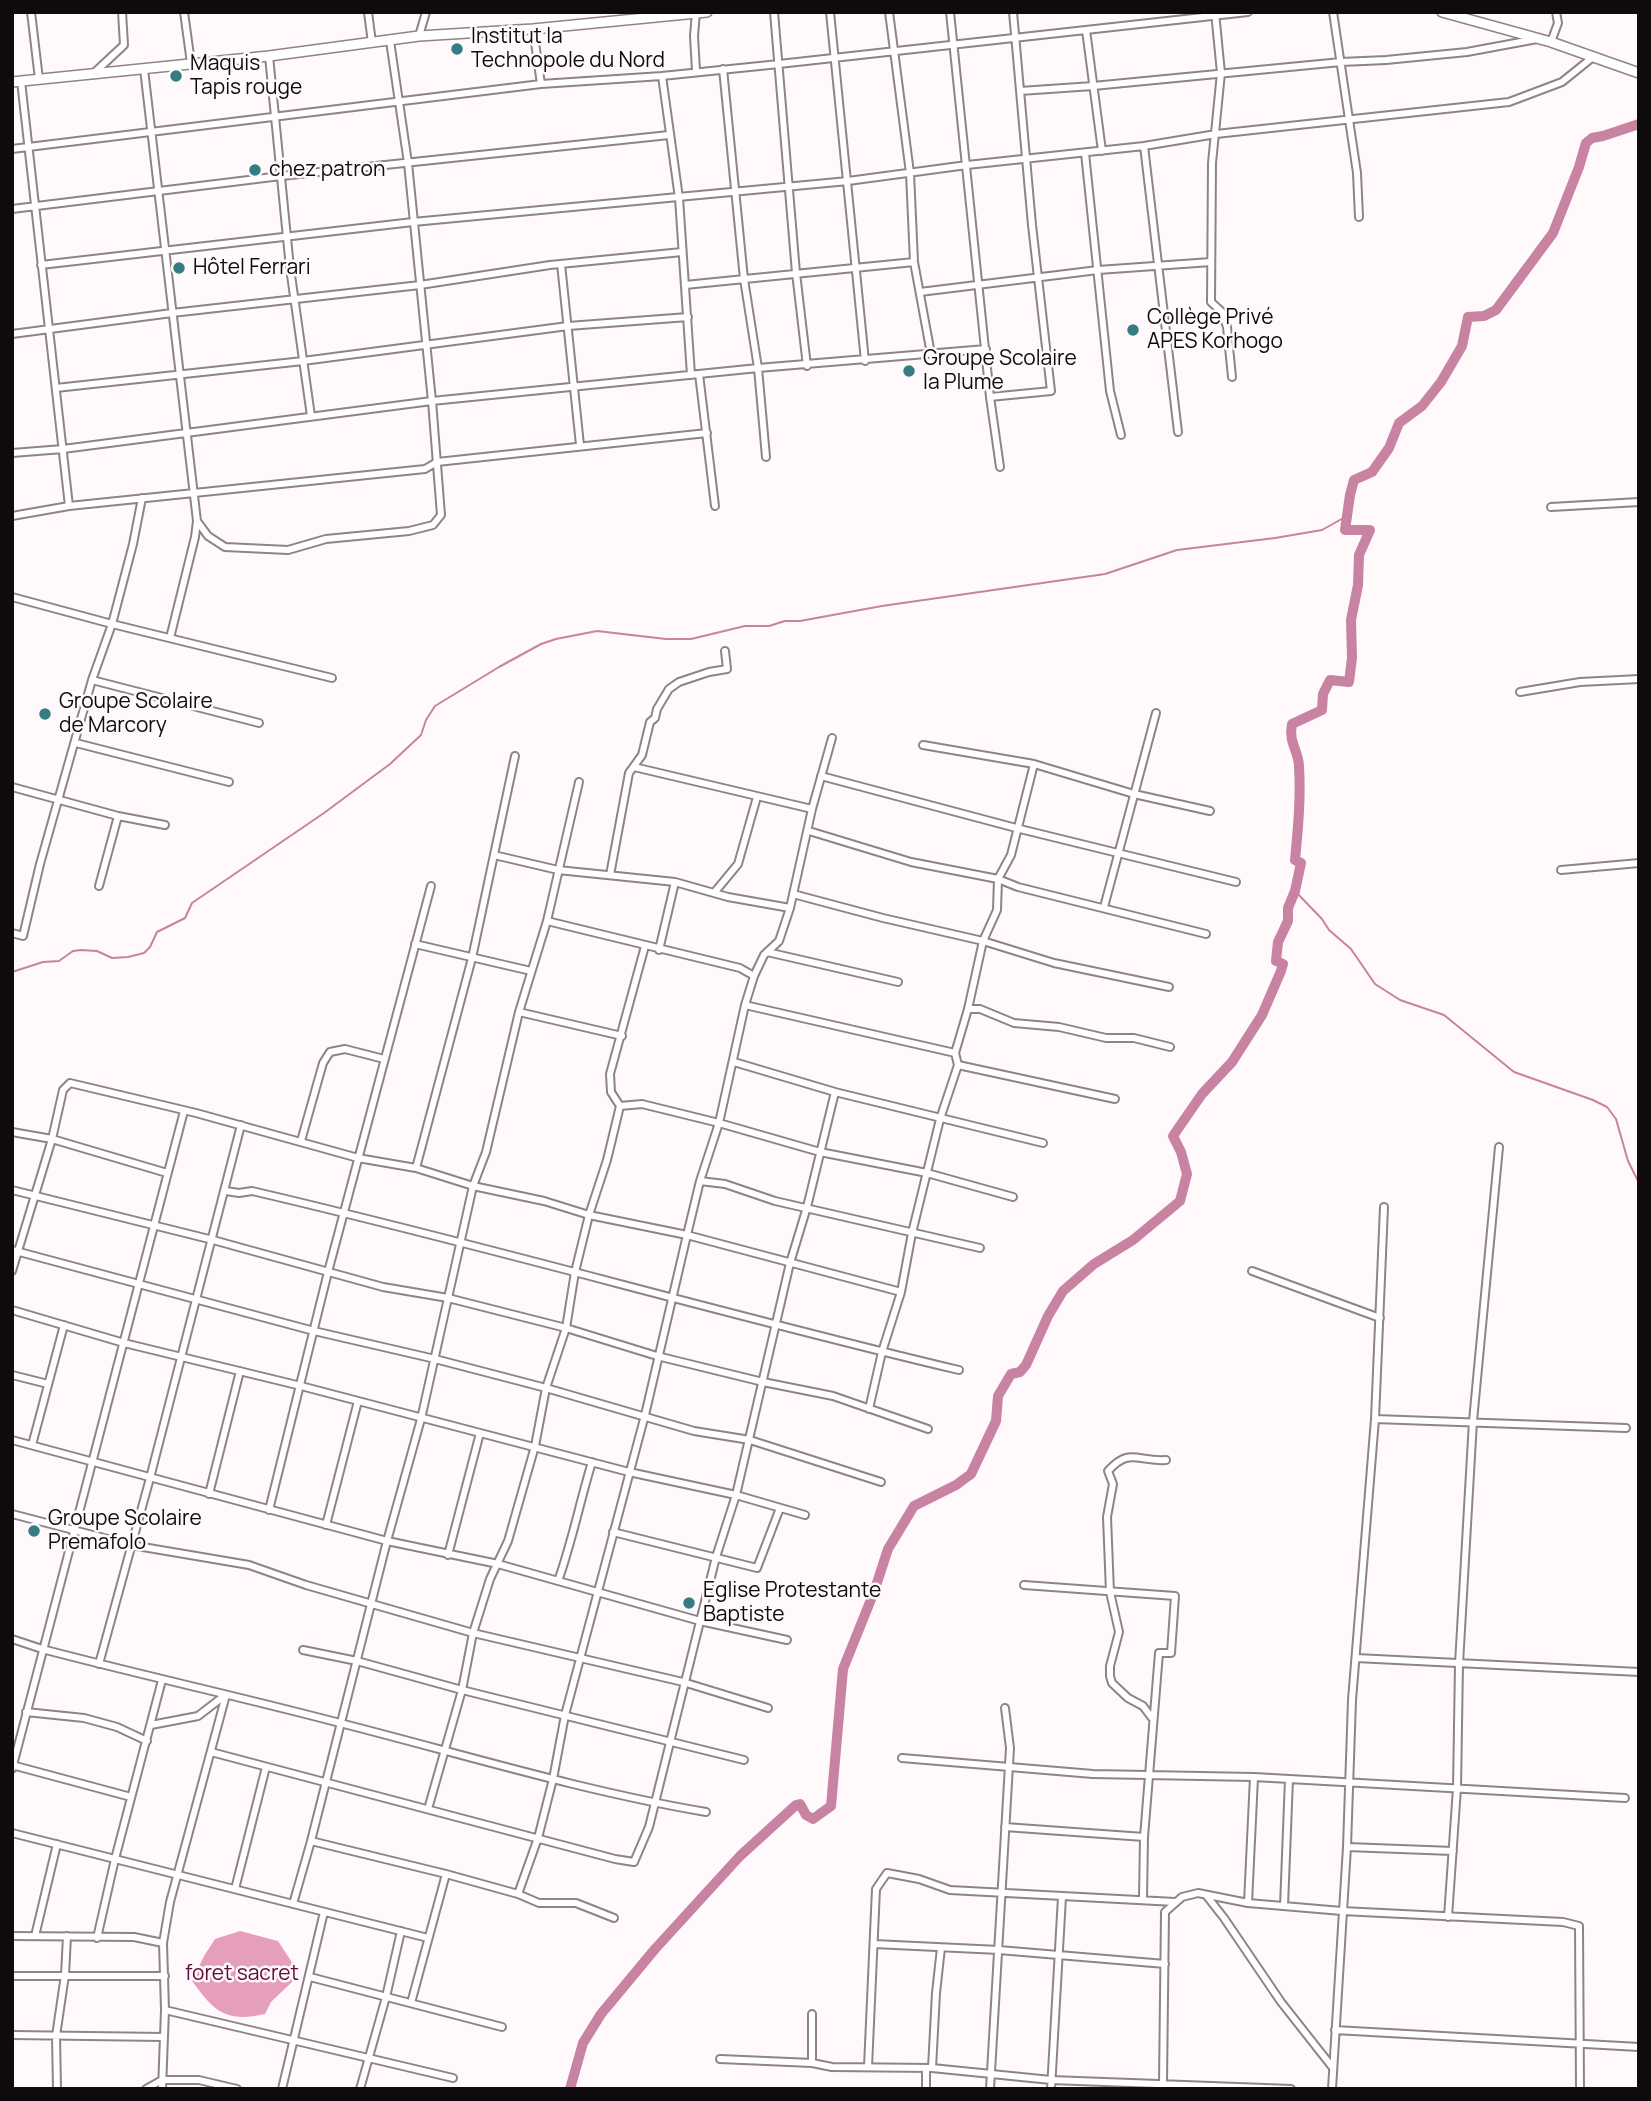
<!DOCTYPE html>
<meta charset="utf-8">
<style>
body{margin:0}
#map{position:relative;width:1651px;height:2101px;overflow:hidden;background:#fff9fb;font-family:Manrope,sans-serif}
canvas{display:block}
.frame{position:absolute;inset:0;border:14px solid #0f0a0c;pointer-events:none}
</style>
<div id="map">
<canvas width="1651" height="2101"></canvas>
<div class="frame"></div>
</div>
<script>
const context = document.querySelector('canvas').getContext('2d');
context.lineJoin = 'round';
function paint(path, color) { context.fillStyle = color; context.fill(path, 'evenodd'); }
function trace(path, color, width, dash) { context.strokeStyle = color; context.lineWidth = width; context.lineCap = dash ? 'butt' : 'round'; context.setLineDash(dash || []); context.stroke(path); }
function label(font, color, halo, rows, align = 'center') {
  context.font = font + ' Manrope,sans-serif'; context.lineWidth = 5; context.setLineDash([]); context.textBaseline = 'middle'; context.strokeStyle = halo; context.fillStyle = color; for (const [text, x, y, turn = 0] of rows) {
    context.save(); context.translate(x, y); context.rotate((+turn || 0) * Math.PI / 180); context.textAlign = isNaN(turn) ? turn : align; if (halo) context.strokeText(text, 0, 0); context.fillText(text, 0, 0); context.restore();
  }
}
paint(new Path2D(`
 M240,1931L278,1941L293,1964L292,1982L271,2002L265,2014C225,2023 214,2011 192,1981L204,1956L215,1939Z`), '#e59fbd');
trace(new Path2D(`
 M1295,891L1322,919L1329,930L1351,949L1375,984L1400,1000L1444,1015L1514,1072L1593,1100L1607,1107L1616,1119L1628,1161L1639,1183
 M12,972L43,962L59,961L73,951L81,950L97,951L112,958L128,957L144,953L150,947L157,932L185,918L192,903L324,813L390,764L421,735L426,720L435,706L499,667L541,644L556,639L597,631L666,639H691L745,626H769L785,621H800L882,606L1105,574L1177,550L1275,538L1322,530L1347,516`), '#c783a1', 2);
trace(new Path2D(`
 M570,2089L583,2043L601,2014L655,1949L740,1856L796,1805L800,1804L806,1815L813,1819L831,1806L843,1669L874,1592L888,1549L914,1506L956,1485L971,1474L996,1421L998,1396L1011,1374L1020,1372L1026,1365L1048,1316L1063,1291L1094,1264L1133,1240L1180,1201L1187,1174L1181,1152L1173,1136L1202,1094L1232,1062L1262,1015L1281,971L1283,964L1276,961L1278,942L1288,921V908L1295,891L1301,863L1295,860C1298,829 1301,797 1299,767C1299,751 1288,743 1292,724L1322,710L1323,694L1330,680L1349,682L1352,658L1351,620L1358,585L1359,555L1370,530H1345L1350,495L1354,480L1372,472L1389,448L1399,423L1422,406L1441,382L1462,346L1468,317L1484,316L1496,310L1553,233L1579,167L1586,143L1592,138L1603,136L1639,124`), '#c783a1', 10);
const street = new Path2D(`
 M31,12L39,79
 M184,12L191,63
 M368,12L372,43
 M774,12L796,273L807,366
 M830,12L865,361
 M889,12L910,173L914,262L931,354
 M950,12L990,397L1000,467
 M1215,12L1221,73L1212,163L1211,302L1222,312L1227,327L1232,377
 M1333,12L1357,173L1359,217
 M533,29L541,84
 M1086,30L1102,151
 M419,36L426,12
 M1551,42L1558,23L1556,12
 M269,56L290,268L311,416
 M144,69L197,521L195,537L170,638
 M723,69L744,279L758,368L766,457
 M696,71L694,36L696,12
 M94,73L124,45L122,12
 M662,76L679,198L691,375
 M21,81L69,506
 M1020,91L1093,86L1341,62L1386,60L1467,52L1537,39
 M1144,146L1178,432
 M12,149L541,84L662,76L779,64L1248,12
 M1085,153L1110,391L1121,435
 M12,209L281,176L669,135
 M561,264L580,445
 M41,265L413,222L848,181L967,165L1144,146L1216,134L1509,102L1562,82L1593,57
 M685,285L914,262
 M920,292L1098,270L1211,262
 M12,334L172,313L420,285L550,265L682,252
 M699,374L715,506
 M56,388L303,361L568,326L688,317
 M990,397L1051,391L1032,225L1013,12
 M12,453L63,449L432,401L758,368L986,349
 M1551,507L1639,502
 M12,516L69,506L425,469L437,462L707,433
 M197,521L208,536L225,547L288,550L326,539L409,531L433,525L441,515L432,401L408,163L390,41
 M12,597L112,624L332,678
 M92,680L259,723
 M1520,692L1580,682L1639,679
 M76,743L229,782
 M923,745L1034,764L1134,794L1210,811
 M634,767L812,809
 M821,776L1016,828L1236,882
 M12,787L118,816L165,825
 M809,831L911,862L998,879L1018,887L1206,934
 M494,855L558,870L675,882L728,897L790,908
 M1561,870L1639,863
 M610,875L629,773L642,755L650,722L655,718L657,709L669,689L679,682L709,672L727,669L725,651
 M99,886L118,816
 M714,893L738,864L757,797
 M793,894L883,918L983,941L1054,963L1169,987
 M1104,907L1156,713
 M547,921L740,968L754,976
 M12,933L23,936L40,864L92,680L112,624L133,544L142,498
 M415,944L531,971
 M659,950L675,882
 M767,952L898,982
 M745,1005L955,1053
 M968,1009H980L1014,1023L1059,1027L1106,1038H1134L1170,1047
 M519,1012L622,1036
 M734,1062L835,1092L1043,1143
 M958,1065L1115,1099
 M620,1106L642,1104L719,1123L820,1152L927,1173L1013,1197
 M12,1132L52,1139L167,1173
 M301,1141L323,1063L330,1052L345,1049L384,1059
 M416,1168L472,958L515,756
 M700,1181L725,1184L775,1201L980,1248
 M12,1190L213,1240L383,1287L448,1298L566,1328L657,1356L763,1382L833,1396L928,1429
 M226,1191L239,1193L252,1191C489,1246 722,1314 959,1370
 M12,1250L314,1331L435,1359L546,1388L694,1431L750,1440L881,1482
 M12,1271L52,1139L63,1090L70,1083L196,1113L358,1158L416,1168L473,1186L544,1201L589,1215L687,1235L901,1292
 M1252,1271L1380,1318
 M12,1310L124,1343L301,1386L629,1472L736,1495L805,1515
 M12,1375L48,1384
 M869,1409L882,1352L901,1292L912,1233L940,1119L958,1065L955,1053L968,1009L983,941L997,910L998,879L1011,855L1034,764
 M1375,1419L1626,1428
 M12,1440L387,1541L498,1564L700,1621L787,1640
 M32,1445L64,1325
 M209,1494L240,1371
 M269,1510L328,1272L431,886
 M12,1514L131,1545L249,1565L306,1585L473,1633L683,1682L768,1708
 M326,1525L358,1401
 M613,1532L757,1568L780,1508
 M448,1555L480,1433
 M558,1581C572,1542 580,1501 592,1462
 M1024,1585L1175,1596L1171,1653H1159L1144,1837L1143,1898
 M12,1639L42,1649C141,1675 241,1697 340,1723C462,1754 582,1791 706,1812
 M303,1650L357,1661L462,1690L744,1760
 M1356,1658L1639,1672
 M99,1664L150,1478L241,1125
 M26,1712L84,1718L117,1727L147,1741
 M1152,1718L1143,1706L1128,1698L1112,1683L1110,1676V1666L1119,1632L1110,1592L1107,1517L1113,1484L1108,1471C1130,1447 1137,1462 1166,1460
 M151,1725L198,1716L224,1696
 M211,1752L615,1859L634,1862L649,1827L716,1557L736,1495L790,1263L807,1207L835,1092
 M902,1758L1093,1774L1254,1777L1625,1798
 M12,1765L131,1797
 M12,1769L184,1111
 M428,1809L462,1690L473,1633L490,1579L508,1541L535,1446L546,1388L566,1328L575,1272L589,1215L607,1160L620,1106L611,1092L610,1074L645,946
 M1005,1827L1144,1837
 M12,1833L428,1938
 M311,1841L446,1874L518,1894L539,1903H576L614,1918
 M1347,1847L1453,1851
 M235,1889L266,1767
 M518,1894L538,1838L553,1779L565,1715L645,1415L687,1235L700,1181L719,1123L745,1005L754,976L764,955L779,941L790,908L812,809L832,738
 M1206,1895L1224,1918L1281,2002L1333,2068
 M1248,1903L1254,1777
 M293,1904L311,1841L387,1541L421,1419L473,1186L486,1152L519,1012L547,921L579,782
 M1284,1906L1289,1779
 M1448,1917L1457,1788L1459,1664L1473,1421L1499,1147
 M12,1936L134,1937L163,1943
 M35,1936L57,1844
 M97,1938L115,1859L162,1680
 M874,1944L999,1950L1165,1964
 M12,1976H165
 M310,1977L502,2027
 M411,2003L446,1874
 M165,2010L453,2078
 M812,2014V2063
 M1335,2030L1639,2047
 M12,2035L164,2037
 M720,2059L812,2063L832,2067L932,2068L1051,2080L1291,2089
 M868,2067L876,1889L887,1873L919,1879L950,1890L1175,1902
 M932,2068L936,1993L941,1948
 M1163,2083L1165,1912L1182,1897L1198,1893L1248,1903L1342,1911L1563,1922L1579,1926L1580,2089
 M57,2089L56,2036L65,1975L67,1936
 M146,2089L162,2080H199L237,2089
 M162,2089L165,2010L163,1943L170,1902L226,1695
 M282,2089L324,1912
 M360,2089L386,1997L401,1931
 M926,2089V2068
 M990,2089L1010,1748L1005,1708
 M1051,2089L1062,1897
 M1332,2089L1347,1847L1352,1700L1375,1419L1384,1207`);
const secondary = new Path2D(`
 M1442,12L1551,42L1639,73
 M12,82L269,56L419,36L533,29L707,12`);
trace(street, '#908388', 10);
trace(secondary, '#908388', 12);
trace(street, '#fff', 6);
trace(secondary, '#fff', 9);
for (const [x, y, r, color] of [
 [457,49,7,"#347d82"],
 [176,76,7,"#347d82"],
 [255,170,7,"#347d82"],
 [179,268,7,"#347d82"],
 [1133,330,7,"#347d82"],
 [909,371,7,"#347d82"],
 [45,714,7,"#347d82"],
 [34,1531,7,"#347d82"],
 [689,1603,7,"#347d82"]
]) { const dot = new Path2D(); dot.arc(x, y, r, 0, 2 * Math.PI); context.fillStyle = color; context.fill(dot); trace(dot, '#fff9fb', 2.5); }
label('21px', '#0f0a0c', '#fff9fb', [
 ["Institut la",471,37],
 ["Technopole du Nord",471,61],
 ["Maquis",190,64],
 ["Tapis rouge",190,88],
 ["chez patron",269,170],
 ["Hôtel Ferrari",193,268],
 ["Collège Privé",1147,318],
 ["APES Korhogo",1147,342],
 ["Groupe Scolaire",923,359],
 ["la Plume",923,383],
 ["Groupe Scolaire",59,702],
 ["de Marcory",59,726],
 ["Groupe Scolaire",48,1519],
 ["Premafolo",48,1543],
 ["Eglise Protestante",703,1591],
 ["Baptiste",703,1615]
], 'left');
label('21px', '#5f0e3b', '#fff9fb', [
 ["foret sacret",242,1974]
]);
</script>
